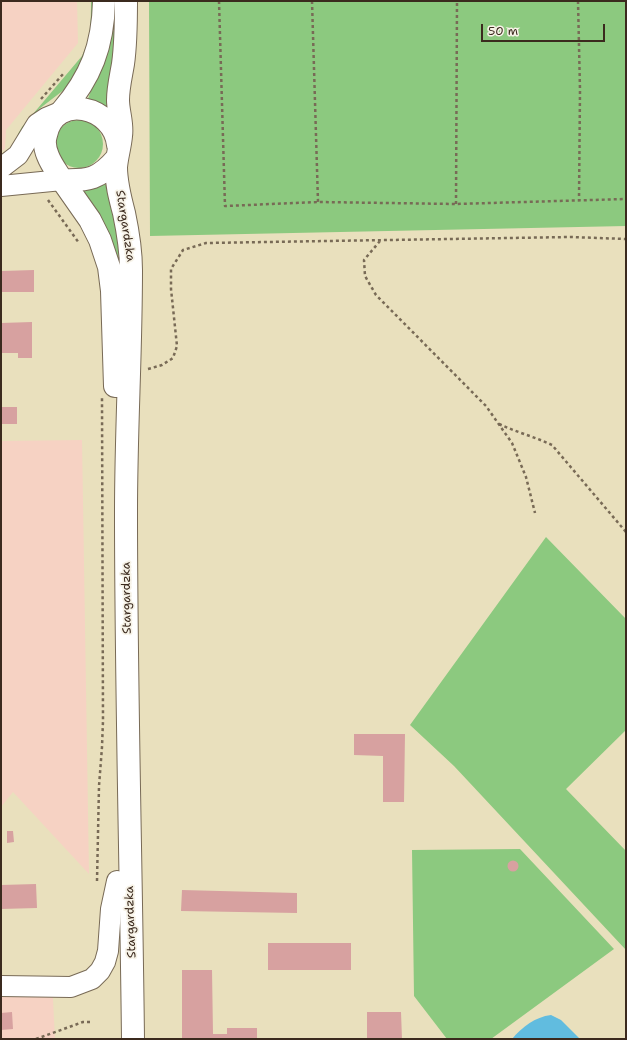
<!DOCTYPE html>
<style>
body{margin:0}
#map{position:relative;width:627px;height:1040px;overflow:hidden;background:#e9e0bd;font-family:"Shantell Sans",sans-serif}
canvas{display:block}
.frame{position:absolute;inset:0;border:2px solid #3b2a1e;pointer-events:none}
.scale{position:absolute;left:481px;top:24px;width:124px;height:18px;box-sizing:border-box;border:2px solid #3b2a1e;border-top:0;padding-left:5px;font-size:12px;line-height:14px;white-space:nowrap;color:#3b2a1e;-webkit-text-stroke:3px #f7f3e8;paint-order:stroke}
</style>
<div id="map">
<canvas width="627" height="1040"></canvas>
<div class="frame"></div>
<div class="scale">50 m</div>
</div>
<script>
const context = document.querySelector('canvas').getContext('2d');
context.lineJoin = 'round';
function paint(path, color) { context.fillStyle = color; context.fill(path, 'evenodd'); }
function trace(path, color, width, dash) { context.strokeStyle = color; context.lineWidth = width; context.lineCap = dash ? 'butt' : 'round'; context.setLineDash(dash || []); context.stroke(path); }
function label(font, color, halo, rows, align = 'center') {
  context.font = font + ' "Shantell Sans",sans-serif'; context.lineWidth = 3.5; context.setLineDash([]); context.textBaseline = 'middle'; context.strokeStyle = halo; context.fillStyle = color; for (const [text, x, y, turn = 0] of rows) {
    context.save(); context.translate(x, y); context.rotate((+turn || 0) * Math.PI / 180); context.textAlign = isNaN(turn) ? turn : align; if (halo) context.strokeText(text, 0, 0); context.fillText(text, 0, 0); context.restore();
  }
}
paint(new Path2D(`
 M1,1H77L78,43L6,130L5,149L1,151Z
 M82,440L89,874L13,792L1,807V441Z
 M52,981L55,1039H1V982Z`), '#f6d2c3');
paint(new Path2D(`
 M91,1H95L94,22L86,56L69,86L39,109L17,141L18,134L22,127L82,56C91,38 91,21 91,1Z
 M149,1H626V226L150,236Z
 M114,31L116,35L114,114L87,101L103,60L112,32Z
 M55 144a24 24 0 1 1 48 0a24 24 0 1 1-48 0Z
 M104,183L106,185C115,214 119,242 119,272L75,186Z
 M546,537L626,619V730L566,789L626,851V950L454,766L410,725Z
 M520,849L614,949L491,1039H447L414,996L412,850Z`), '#8cc97f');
paint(new Path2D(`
 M551,1015L561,1020L580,1039H512C522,1027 535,1017 551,1015Z`), '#61bcdf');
paint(new Path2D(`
 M34,270V292H1V271Z
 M32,322V358H18V353H1V323Z
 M1,407H17V424H1Z
 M354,734H405L404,802H383V756L354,755Z
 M7,831H13L14,842L7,843Z
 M507.5 866a5.5 5.5 0 1 1 11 0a5.5 5.5 0 1 1-11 0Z
 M36,884L37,908L1,909V885Z
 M182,890L297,893V913L181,911Z
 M268,943H351V970H268Z
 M182,970H212L213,1034H227V1028H257V1039H182Z
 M12,1012L13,1029L1,1030V1013Z
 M367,1012H401L402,1039H367Z`), '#d7a1a0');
const minor = new Path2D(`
 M1,168L18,155L37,124L46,118L58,113
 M1,186L62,180
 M1,986L71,987L92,979L100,971L105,962L108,951L111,909L117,881`);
const major = new Path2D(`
 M126,1C126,22 126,43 123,64C121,76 118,88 118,100C118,112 123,124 121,136C120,147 117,156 116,167C116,183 120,198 124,213C128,232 131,251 131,270C131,351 126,431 126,511C126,687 131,863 133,1039
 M62,111C91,77 103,46 104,1
 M117,158C99,179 89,181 62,180C57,172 51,164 48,156C45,149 44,141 46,135C55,92 114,106 118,145
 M62,180L90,220L100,240L109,267L112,291L115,386`);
trace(minor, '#786a56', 22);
trace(major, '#786a56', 24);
trace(new Path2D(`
 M219,1L225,206L318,202L456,204L626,199
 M312,1L318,202
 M578,1L580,90L579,200
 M41,99L64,73
 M48,200L79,243
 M456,204L457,1
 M380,241L364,260L365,276L376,295L486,406L512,443L526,477L535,513
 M148,369L162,365L173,358L177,346L171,289V269L183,250L206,243L571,237L626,239
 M499,424C516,432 535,437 552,445L626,532
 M97,881L99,786L102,747L103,721L102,398
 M36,1039L83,1022H93`), '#786a56', 2.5, [3, 3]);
trace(minor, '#fff', 20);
trace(major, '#fff', 22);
label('12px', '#3b2a1e', '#f7f3e8', [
 ["Stargardzka",125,226,81],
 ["Stargardzka",127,598,-91],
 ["Stargardzka",131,922,-92]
]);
</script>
